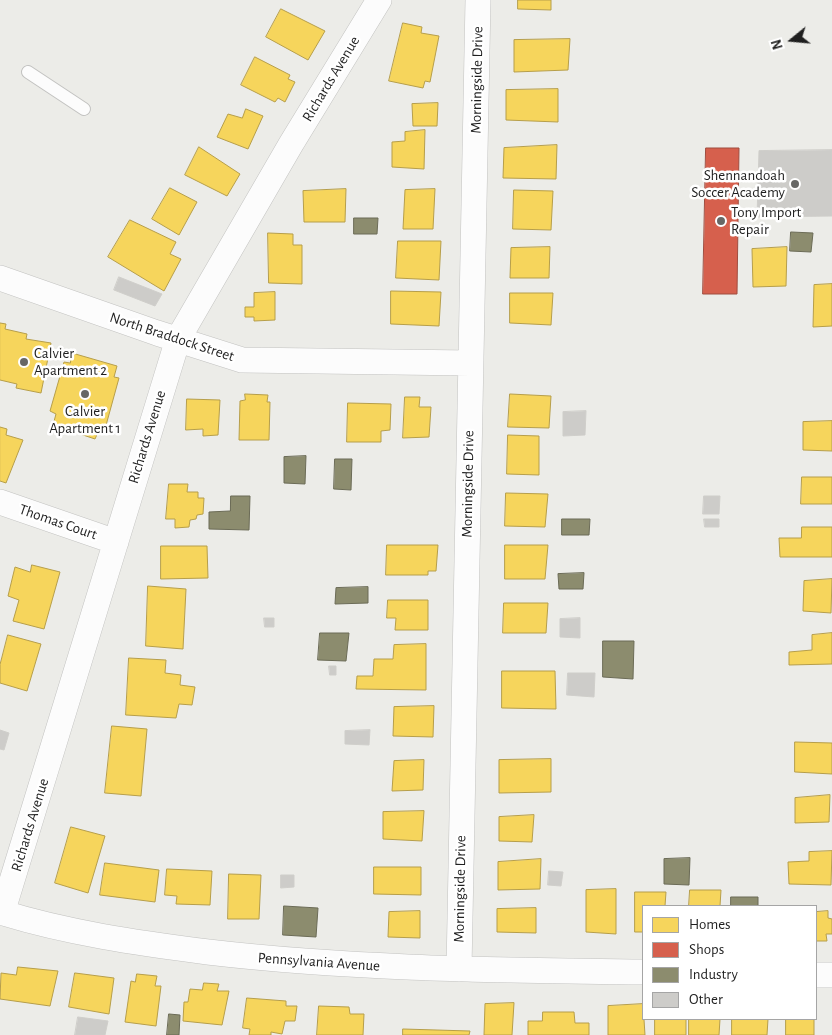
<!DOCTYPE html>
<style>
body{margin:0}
#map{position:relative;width:832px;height:1035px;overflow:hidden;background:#ecece8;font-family:"Alegreya Sans",sans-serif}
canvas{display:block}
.legend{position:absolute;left:642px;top:905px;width:175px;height:115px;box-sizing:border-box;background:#fff;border:1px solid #a5a5a5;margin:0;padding:6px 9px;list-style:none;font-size:15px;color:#1f1f1f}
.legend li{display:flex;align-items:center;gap:10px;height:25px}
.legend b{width:25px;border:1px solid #a5a5a5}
.north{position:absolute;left:767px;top:15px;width:50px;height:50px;-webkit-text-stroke:4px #fff;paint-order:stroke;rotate:253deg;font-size:14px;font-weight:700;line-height:20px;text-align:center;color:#1f1f1f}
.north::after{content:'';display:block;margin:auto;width:18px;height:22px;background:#1f1f1f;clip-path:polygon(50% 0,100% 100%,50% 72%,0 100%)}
</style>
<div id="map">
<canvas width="832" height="1035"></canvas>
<ul class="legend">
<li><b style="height:14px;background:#f6d55c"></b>Homes</li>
<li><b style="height:14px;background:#d6604d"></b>Shops</li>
<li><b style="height:14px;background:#8c8c6e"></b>Industry</li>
<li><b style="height:14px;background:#cdccc9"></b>Other</li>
</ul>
<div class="north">N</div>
</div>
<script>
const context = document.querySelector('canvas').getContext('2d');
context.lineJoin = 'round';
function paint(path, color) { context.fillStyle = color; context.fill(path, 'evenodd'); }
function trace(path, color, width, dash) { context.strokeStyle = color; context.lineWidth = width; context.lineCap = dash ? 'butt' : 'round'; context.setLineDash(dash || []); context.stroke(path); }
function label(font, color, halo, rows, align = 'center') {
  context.font = font + ' "Alegreya Sans",sans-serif'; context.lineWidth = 5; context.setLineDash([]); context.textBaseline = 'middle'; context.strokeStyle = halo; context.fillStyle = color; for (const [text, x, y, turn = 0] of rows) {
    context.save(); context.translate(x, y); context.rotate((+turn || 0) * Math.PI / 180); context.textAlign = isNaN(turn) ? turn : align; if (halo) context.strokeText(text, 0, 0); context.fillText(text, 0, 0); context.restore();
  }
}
const homes = new Path2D(`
 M518,0H551V10L518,9Z
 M281,9L325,31L308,60L266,37Z
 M403,23L422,27L421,33L439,36L430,82L425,81L423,88L389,81Z
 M570,39L568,70L514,72V40Z
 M255,57L290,75L288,79L295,82L285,102L278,98L275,102L241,85Z
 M558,89V122L506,120V90Z
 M438,103L437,126H413L412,104Z
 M246,109L263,116L248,149L217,137L228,114L242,118Z
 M425,130L424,169L392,167V142L405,141V132Z
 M557,145L556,179L503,178L504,148Z
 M199,147L240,174L227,196L185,175Z
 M170,188L197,202L179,235L152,219Z
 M346,189L345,222H304L303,191Z
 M435,189L433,229H403L405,190Z
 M514,190L553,191L551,230L513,229Z
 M130,220L176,242L170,254L181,259L164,291L108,257Z
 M268,233L293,234V245H302V284L269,283Z
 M398,241H441L439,280L396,278Z
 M550,247L549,278H510L511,248Z
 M787,247L786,286L753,287L752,249Z
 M832,284V326L813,327L814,285Z
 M391,291L441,292L439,326L391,324Z
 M275,292V320L254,321V317H245V307H254V293Z
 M510,293H553L551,325L510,323Z
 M0,323L6,324L5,329L27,334L26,339L51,343L41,393L16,388L17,384L0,380Z
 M72,353L117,366L114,377L119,378L105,429L100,428L95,439L53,425L56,414L50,411L64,362L70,363Z
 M245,394L268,395L267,402H270L269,440H239L240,401L245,400Z
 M510,394L551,396L549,428L508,427Z
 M405,397H420L419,407H431L429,437L403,438Z
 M187,399L220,400L218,435L203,436V429L186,430Z
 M348,403L391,404L390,430L381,431V442H347Z
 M832,421V451L803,450V422Z
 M0,427L7,429L6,435L23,440L6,483L0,481Z
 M508,435L539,436V475L507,474Z
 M802,477H832V504H801Z
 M169,484H188L187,492H198V498H204L203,514L197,515L196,519L190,520L189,527L175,528V519H166Z
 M506,493L548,494L545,527L505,526Z
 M802,527H832V557H780L779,538H801Z
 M387,545H438L436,571H428V575H386Z
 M505,545H548L545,579H505Z
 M161,546H207L208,578L161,579Z
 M32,565L60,572L44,629L13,621L19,600L8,596L15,567L30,572Z
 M832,579L831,613L803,611L804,581Z
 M148,586L186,589L183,649L146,646Z
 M388,600H428V630H395L396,618H387Z
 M504,603H548L546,633H503Z
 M832,633V664L789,665V652L812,650V635Z
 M8,635L41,644L27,691L0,683V665Z
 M426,644V690L356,689L357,676H373L374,659H393L394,645Z
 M129,658L166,660L165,673L181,675L180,685L195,687L192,705L179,704L176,718L126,715Z
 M502,671H555L556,709L502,708Z
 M434,706L433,737L393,736L394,707Z
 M112,726L147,729L141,796L105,793Z
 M795,742L832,743V774L795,772Z
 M551,759V792L499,793V760Z
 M424,760L423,790L392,791L394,761Z
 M830,795L829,822L795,823V798Z
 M424,811L422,841L383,839V812Z
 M534,815L532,842L499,841V817Z
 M71,827L105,836L88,893L55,883Z
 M832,851L831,885L789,884L788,862L809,861V852Z
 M541,859L540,889L498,890V862Z
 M105,863L159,870L155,902L100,895Z
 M374,867H421V895L374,894Z
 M167,869L212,871L210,905L176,904L177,896L165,895Z
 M229,874L261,875L259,919H228Z
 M616,889V934L586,932V890Z
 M690,890H721L720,906H689Z
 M635,892H666L665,906H643V932H635Z
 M536,908V933L497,932V909Z
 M420,911V938L388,937L389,912Z
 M828,911V918L832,919V934H826L827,941H816V912Z
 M18,967L58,971L50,1006L0,999L1,973L16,975Z
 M75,973L114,978L109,1014L69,1007Z
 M137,974L157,976L155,986H161L156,1026L125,1022L131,981L135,982Z
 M204,983L219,984L217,991H229L222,1025L183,1021L184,1002H188L190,989L202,990Z
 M247,998L286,1001V1006H297L295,1021H285L282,1034L271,1032V1035H249L250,1029L243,1028Z
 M514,1003L512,1035H484L485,1004Z
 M643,1004L645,1035H608V1006Z
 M319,1006L349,1007L350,1014H364L363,1035H317Z
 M543,1012H574L575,1023H589V1035H528V1021H542Z
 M655,1019H686V1035H655Z
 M689,1019H720L719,1035H689Z
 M732,1019H768L767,1035H732Z
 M786,1019H814V1035H786Z
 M403,1029L470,1031L469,1035H403Z`);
paint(homes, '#f6d55c');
trace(homes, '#b69e4a', 1);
const shops = new Path2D(`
 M706,148H739L737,294H703Z`);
paint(shops, '#d6604d');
trace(shops, '#9f4c3f', 1);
const industry = new Path2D(`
 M354,218H378L377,234H354Z
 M791,232L813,233L811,252L790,251Z
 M306,456L305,484L284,483V457Z
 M335,459H352L351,490L334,489Z
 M231,496H250L249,530L209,529V512L230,511Z
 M562,519H590L589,535H562Z
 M584,573L583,589H559L558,574Z
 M368,587V603L335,604L336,588Z
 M320,633H349L346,661L318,660Z
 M603,641H634L633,679L603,677Z
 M690,858L689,885L664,884V859Z
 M731,897H758V906H731Z
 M284,906L318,908L316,937L283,935Z
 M169,1014L180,1015L179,1035H167Z`);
paint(industry, '#8c8c6e');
trace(industry, '#6b6b56', 1);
const building = new Path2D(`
 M832,150V216L757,217L759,151Z
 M119,277L162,294L155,306L114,290Z
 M586,411L585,435L563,436V412Z
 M704,496H720L719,514H703Z
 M704,519H719V527H705Z
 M264,618H274V627H265Z
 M580,618V638L560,637V619Z
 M329,666H336V675H330Z
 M568,673H595L594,697L567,695Z
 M0,730L9,733L4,750L0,749Z
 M370,730L369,745L345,744V731Z
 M549,871L563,872L561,886L548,885Z
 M281,875H294V887L281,888Z
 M78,1017L108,1021L105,1035H75Z`);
paint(building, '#cdccc9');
trace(building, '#cfceca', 1);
const service = new Path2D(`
 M28,72L84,109`);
const minor = new Path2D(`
 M0,278L157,333L242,360L470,363
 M0,502L116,542
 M0,912C67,933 138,943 208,952C353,969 498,970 643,972
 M2,913L178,339L291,144L379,0
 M459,969L478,0
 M816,975H832`);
trace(service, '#c2c2c0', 14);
trace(minor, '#c2c2c0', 26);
trace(service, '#fcfcfc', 12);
trace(minor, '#fcfcfc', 25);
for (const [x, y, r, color] of [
 [795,184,5,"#676765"],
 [721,221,5,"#676765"],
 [24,362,5,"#676765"],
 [85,394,5,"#676765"]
]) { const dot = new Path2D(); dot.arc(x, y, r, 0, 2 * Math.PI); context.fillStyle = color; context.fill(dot); trace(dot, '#fff', 2); }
label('15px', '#1f1f1f', '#fff', [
 ["Richards Avenue",331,79,-59],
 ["Morningside Drive",477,80,-89],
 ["North Braddock Street",172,337,18],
 ["Richards Avenue",147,437,-73],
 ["Morningside Drive",468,484,-89],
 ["Thomas Court",58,522,19],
 ["Richards Avenue",30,825,-73],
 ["Morningside Drive",460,889,-89],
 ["Pennsylvania Avenue",319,962,4]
]);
label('15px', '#1f1f1f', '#fff', [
 ["Shennandoah",785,175,"right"],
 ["Soccer Academy",785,192,"right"],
 ["Tony Import",731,212],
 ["Repair",731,229],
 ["Calvier",34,353],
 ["Apartment 2",34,370],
 ["Calvier",85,411,"center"],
 ["Apartment 1",85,428,"center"]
], 'left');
</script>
